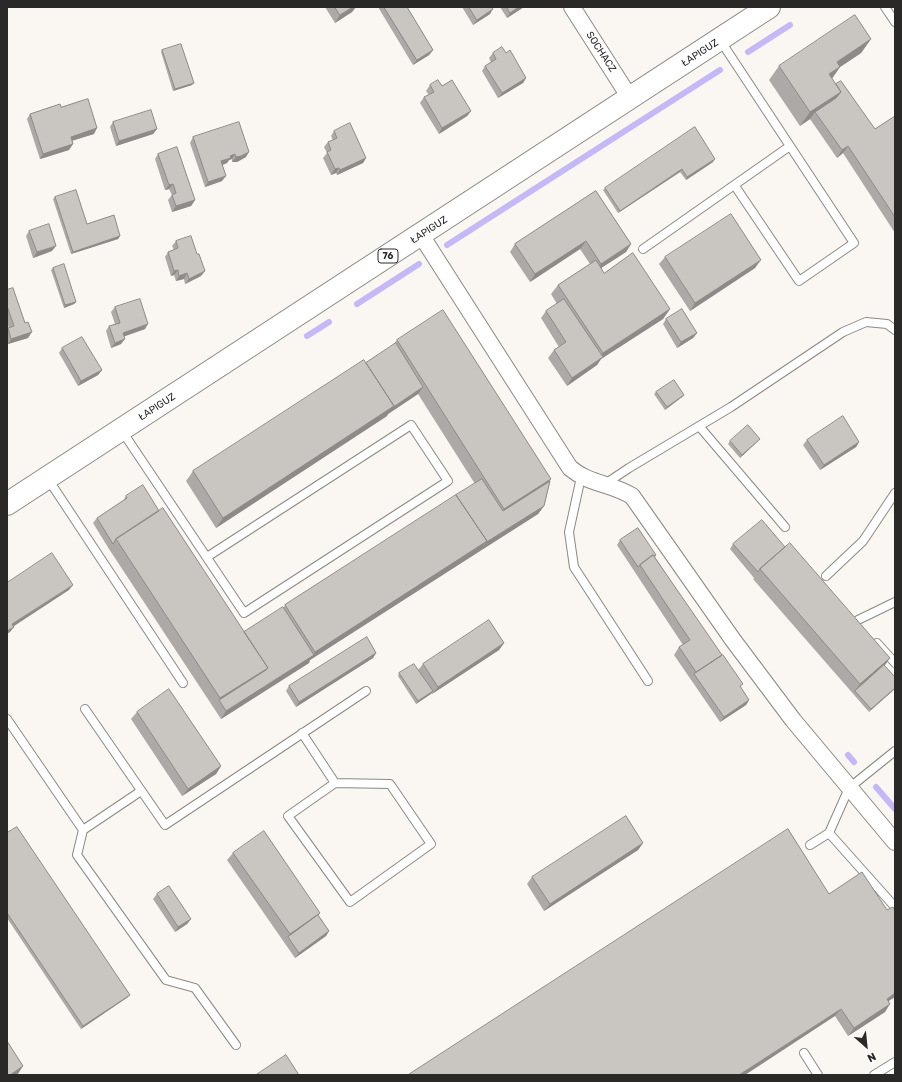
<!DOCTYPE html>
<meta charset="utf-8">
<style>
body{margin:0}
#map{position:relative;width:902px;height:1082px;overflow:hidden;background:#faf6f2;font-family:Rubik,sans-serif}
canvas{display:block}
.frame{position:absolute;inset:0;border:8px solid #2a2927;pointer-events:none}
.north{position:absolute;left:846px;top:1026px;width:40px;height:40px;-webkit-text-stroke:3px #fff;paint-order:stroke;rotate:153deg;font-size:11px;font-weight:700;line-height:16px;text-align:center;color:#2a2927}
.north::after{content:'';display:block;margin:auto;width:14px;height:18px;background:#2a2927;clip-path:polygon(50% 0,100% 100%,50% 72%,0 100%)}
</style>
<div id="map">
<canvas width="902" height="1082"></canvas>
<div class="frame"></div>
<div class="north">N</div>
</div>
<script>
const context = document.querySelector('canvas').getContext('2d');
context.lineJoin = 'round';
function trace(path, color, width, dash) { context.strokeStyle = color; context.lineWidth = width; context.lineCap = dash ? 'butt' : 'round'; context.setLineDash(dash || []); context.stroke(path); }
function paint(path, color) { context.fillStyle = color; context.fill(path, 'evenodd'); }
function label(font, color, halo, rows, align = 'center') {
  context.font = font + ' Rubik,sans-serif'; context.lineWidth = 4; context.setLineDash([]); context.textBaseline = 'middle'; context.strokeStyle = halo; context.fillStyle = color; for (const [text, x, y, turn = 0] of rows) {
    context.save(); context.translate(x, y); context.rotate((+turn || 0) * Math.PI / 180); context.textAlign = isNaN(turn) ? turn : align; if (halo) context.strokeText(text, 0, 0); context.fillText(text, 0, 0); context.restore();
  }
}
trace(new Path2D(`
 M748,52L790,25
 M447,245L720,70
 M357,304L419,264
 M307,336L329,322
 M848,755L854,762
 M876,787L895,809`), '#c4b8f7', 6);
const lane = new Path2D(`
 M885,7L895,22
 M720,40L854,243L799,281L735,186
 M643,249L790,146
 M699,426L785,527
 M122,431L244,613L448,481L411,425L207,557
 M581,477L569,532L574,567L648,681
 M48,479L183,683
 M605,484L629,468L731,407L843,332L866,322L887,324L895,330
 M826,576L863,541L895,493
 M858,620L895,602
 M877,643L895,663
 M85,709L165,825L366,691
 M7,719L83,830L77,855L166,980L195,988L236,1045
 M302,733L335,783L288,816L350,902L431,844L390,784L335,783
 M83,830L141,791
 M829,833L895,907
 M810,845L829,833L849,788L895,751
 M804,1053L818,1075
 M874,1075L895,1062`);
const street = new Path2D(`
 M572,7L630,98
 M421,235L570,468C589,484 610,483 632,496L733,640L793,720L895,842`);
const primary = new Path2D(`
 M7,504L769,7`);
trace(lane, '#8c8985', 10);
trace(street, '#8c8985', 18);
trace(primary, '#8c8985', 24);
trace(lane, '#fff', 8);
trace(street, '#fff', 16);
trace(primary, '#fff', 22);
paint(new Path2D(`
 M325,7H356L352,12L335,23Z
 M378,7H407L433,50L429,55L413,65Z
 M462,7H492L490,14L473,25Z
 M500,7H524L507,18Z
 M871,39L861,53L840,67L832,79L836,84L875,129L895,116V233L843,153L837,158L810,119L800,126L769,80L779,66Z
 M162,50L192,85L173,91L161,52Z
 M493,53H506L526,78L523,83L498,98L482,71L485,66L491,62L489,58Z
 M430,85L442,86L471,111L467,116L439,134L420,103L424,97L429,95L426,91Z
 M61,107L94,134L72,141L69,150L40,159L27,119L30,114Z
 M113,122L157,129L153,134L116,146L110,127Z
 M334,131L366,158L363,163L337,175L336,173L331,175L323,158L327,153L324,147L328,142L333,140L331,136Z
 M193,137L246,157L237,162H232V159L229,160L227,163L222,165V181L205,187L190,143Z
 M158,154L195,200L191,206L172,212L168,200L172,195L169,189L165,190L155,159Z
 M713,162L686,180L680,172L618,213L603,190L605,188Z
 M596,191L631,244L626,252L601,268L604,273L670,309L663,319L601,359L597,365L567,386L548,358L554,350L559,347L541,318L546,311L557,304L551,294L558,285L590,264L580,249L530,282L510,252L515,244Z
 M55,197L87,224L120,236L118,239L71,254L53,199Z
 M29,231L52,251L33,258L26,236Z
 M176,241L201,276L185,284L184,279L176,281L174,275L171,276L165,257L168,252L174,250L172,246Z
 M665,257L755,268L690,311L659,264Z
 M53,268L76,302L74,304L64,308L51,270Z
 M7,290L25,323L28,338L8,344L7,342V330L9,328L7,322Z
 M115,307L145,329L124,336L121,344L111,348L106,331L109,326L115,324L111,312Z
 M666,319L697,333L693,338L677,348L663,324Z
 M397,340L550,481L544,506L538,514L480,551L310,660L309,663L221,719L109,549L93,523L97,518L123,501L126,496L159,511L244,632L284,607L285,605L475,484L418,394L388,414L387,416L216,528L186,481L193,471L366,363L392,346Z
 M62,348L102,370L98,375L78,386L59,353Z
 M656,392L684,395L682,397L665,410L654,394Z
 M760,439L758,441L740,458L728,444L730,441Z
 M807,440L859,442L856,447L820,470L803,445Z
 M620,540L656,555L655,557L749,700L746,705L720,722L674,655L679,647L683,645L617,545Z
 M733,544L785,547L890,658L884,665L895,677L869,712L753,579L754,578L730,549Z
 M504,643L499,650L432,694V693L416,704L398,676L399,673L418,670L423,664Z
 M376,653L373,658L296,707L286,691L289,686Z
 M137,712L221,766L216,774L182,796L131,719Z
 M7,833L128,997L81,1029L7,918Z
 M643,843L638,850L544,911L527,884L532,877Z
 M233,853L320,913L318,915L329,931L326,936L295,958L227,860Z
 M157,894L191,919L187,924L175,932L153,899Z
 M888,1002L885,1012L848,1036L835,1016L408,1075Z`), '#ada9a6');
paint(new Path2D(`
 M353,7H356L352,12L335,23L340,15Z
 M519,7H524L507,18L510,13Z
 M493,9L490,14L473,25L477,20Z
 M871,39L861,53L840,67L830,81L819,88L837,62Z
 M433,50L429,55L413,65L417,60Z
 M526,78L523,83L498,98L502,93Z
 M194,83L192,85L173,91L175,89Z
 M841,92L831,106L815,112L810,119L800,126L810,112Z
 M471,111L467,116L439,134L442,128Z
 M97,128L94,134L67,142L71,137Z
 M157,129L153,134L116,146L119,141Z
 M73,144L69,150L40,159L43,154Z
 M848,146L843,153L837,158L842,150Z
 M249,152L246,157L237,162H232L236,157Z
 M235,154L232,159L229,160L227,163L218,167L221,161L230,156Z
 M366,158L363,163L337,175L340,170Z
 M715,159L713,162L686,180L687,177Z
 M339,168L336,173L331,175L335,169Z
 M682,169L680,172L618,213L620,211Z
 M226,176L222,181L205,187L208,182Z
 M173,184L169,189L165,190L169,185Z
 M195,200L191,206L172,212L176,206Z
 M120,236L118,239L71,254L73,252Z
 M586,241L580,249L530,282L535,274Z
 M631,244L626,252L595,272L601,264Z
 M56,246L52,251L33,258L37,252Z
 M761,260L755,268L690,311L695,303Z
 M178,270L174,275L171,276L174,271Z
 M205,271L201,276L185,284L189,279Z
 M187,273L184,279L176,281L179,276Z
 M76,302L74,304L64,308L65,305Z
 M670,309L663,319L601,359L597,365L567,386L572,378L597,361L603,353Z
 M148,324L145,329L120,338L123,333Z
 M32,332L28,338L8,344L11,339Z
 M697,333L693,338L677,348L681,342Z
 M125,339L121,344L111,348L115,343Z
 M102,370L98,375L78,386L81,381Z
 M423,387L418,394L388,414L387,416L216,528L223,518Z
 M684,395L682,397L665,410L667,407Z
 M760,439L758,441L740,458L742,455Z
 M859,442L856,447L820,470L824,465Z
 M551,479L544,489L498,519L504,509Z
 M544,506L538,514L480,551L485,543Z
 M487,541L480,551L310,660L309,663L221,719L226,711L312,656L315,652Z
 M73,585L69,590L8,630L12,624Z
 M14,627L10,632L7,634V631Z
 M504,643L499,650L432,694L438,687Z
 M376,653L373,658L296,707L299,702Z
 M722,655L717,662L694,674L696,672Z
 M890,658L883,668L855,691L860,684Z
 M268,668L261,678L219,700L220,698Z
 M895,688V689L869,712L871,709Z
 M433,691L431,694L416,704L418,701Z
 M749,700L746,705L720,722L724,717Z
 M221,766L216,774L182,796L188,789Z
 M643,843L638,850L544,911L550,904Z
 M320,913L315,920L288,937L290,934Z
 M191,919L187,924L175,932L178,927Z
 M329,931L326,936L295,958L299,953Z
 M895,993V997L881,1006L887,999Z
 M130,995L128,997L81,1029L83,1026Z
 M890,1004L885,1012L848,1036L854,1028Z
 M841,1009L835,1016L745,1075H739Z
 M23,1066L18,1074L16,1075H10Z`), '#8d8a87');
const building = new Path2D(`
 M335,7H353L340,15Z
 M384,7H407L433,50L417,60Z
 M469,7H492L493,9L477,20Z
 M507,7H519L510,13Z
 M855,15L871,39L837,62L840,67L829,74L841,92L810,112L779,66Z
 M181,44L194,83L175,89L162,50Z
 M502,47L506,53L510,50L526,78L502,93L485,66L496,59L493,53Z
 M438,80L442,86L452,80L471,111L442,128L424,97L434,92L430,85Z
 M841,81L875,129L895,116V217L848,146L842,150L815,112L836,98L841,92L836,84Z
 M88,99L97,128L71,137L73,144L43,154L30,114L60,104L61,107Z
 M151,110L157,129L119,141L113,122Z
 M239,122L249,152L241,156L236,157L235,154L230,156L231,158L221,161L226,176L208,182L193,137Z
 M350,123L366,158L340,170L339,168L335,169L327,152L331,150L328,142L337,138L334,131Z
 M695,127L715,159L687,177L682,169L620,211L605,188Z
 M177,147L195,200L176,206L172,195L176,193L173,184L169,185L158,154Z
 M76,190L87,224L114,215L120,236L73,252L55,197Z
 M596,191L631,244L601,264L586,241L535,274L515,244Z
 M731,214L761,260L695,303L665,257Z
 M49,224L56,246L37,252L29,231Z
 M191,236L197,254H199L205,271L189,279L187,273L179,276L178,270L174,271L168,252L178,248L176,241Z
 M633,253L670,309L603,353L558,285L596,260L604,273Z
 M64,264L76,302L65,305L53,268Z
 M13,288L25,323L28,322L32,332L11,339L8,328L14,326L7,306V290Z
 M140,299L148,324L123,333L125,339L115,343L109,326L120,323L115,307Z
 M564,299L603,357L572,378L554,350L566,342L546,311Z
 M682,309L697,333L681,342L666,319Z
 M443,310L551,479L504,509L397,340Z
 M82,337L102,370L81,381L62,348Z
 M396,343L423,387L392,408L394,406L366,363Z
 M364,360L394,406L223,518L193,471Z
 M674,380L684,395L667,407L656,392Z
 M843,416L859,442L824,465L807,440Z
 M748,425L760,439L742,455L730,441Z
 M482,479L503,511L550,481L544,506L485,543L487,541L456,495Z
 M143,485L159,511L116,539L113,544L97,518L127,498L126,496Z
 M456,495L487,541L315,652L285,605Z
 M163,508L268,668L220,698L116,539Z
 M762,520L785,547L760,569L758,572L733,544Z
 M638,528L656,555L654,556L653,555L640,565L638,567L620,540Z
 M790,543L890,658L860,684L760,569Z
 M52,553L73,585L12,624L14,627L7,631V583Z
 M653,555L722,655L696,672L679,647L690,640L640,565Z
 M283,607L314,655L226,711L219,700L266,670L268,668L244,632Z
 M489,620L504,643L438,687L423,664Z
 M367,637L376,653L299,702L289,686Z
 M723,655L743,684L740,686L749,700L724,717L694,674Z
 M414,664L433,691L418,701L399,673Z
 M884,665L895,677V688L871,709L855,691Z
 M169,689L221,766L188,789L137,712Z
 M626,816L643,843L550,904L532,877Z
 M17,827L130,995L83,1026L7,913V833Z
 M788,829L829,894L862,872L887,910L893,907L895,911V993L887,999L890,1004L854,1028L841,1009L739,1075H408Z
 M264,831L320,913L290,934L233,853Z
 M169,886L191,919L178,927L157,894Z
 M318,915L329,931L299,953L288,937Z
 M7,1041L23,1066L10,1075H7Z
 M286,1055L299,1075H256Z`);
paint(building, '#c9c5c1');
trace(building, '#8d8a87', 1);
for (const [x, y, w] of [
 [388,256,20]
]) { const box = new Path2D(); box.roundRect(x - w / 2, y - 7, w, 14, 3); context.fillStyle = '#fff'; context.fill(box); trace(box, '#2a2927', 1); }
label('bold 9px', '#2a2927', null, [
 ["76",388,256]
]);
label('10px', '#2a2927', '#fff', [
 ["SOCHACZ",601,52,57],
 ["ŁAPIGUZ",700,53,-33],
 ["ŁAPIGUZ",429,230,-33],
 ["ŁAPIGUZ",157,407,-33]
]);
</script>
